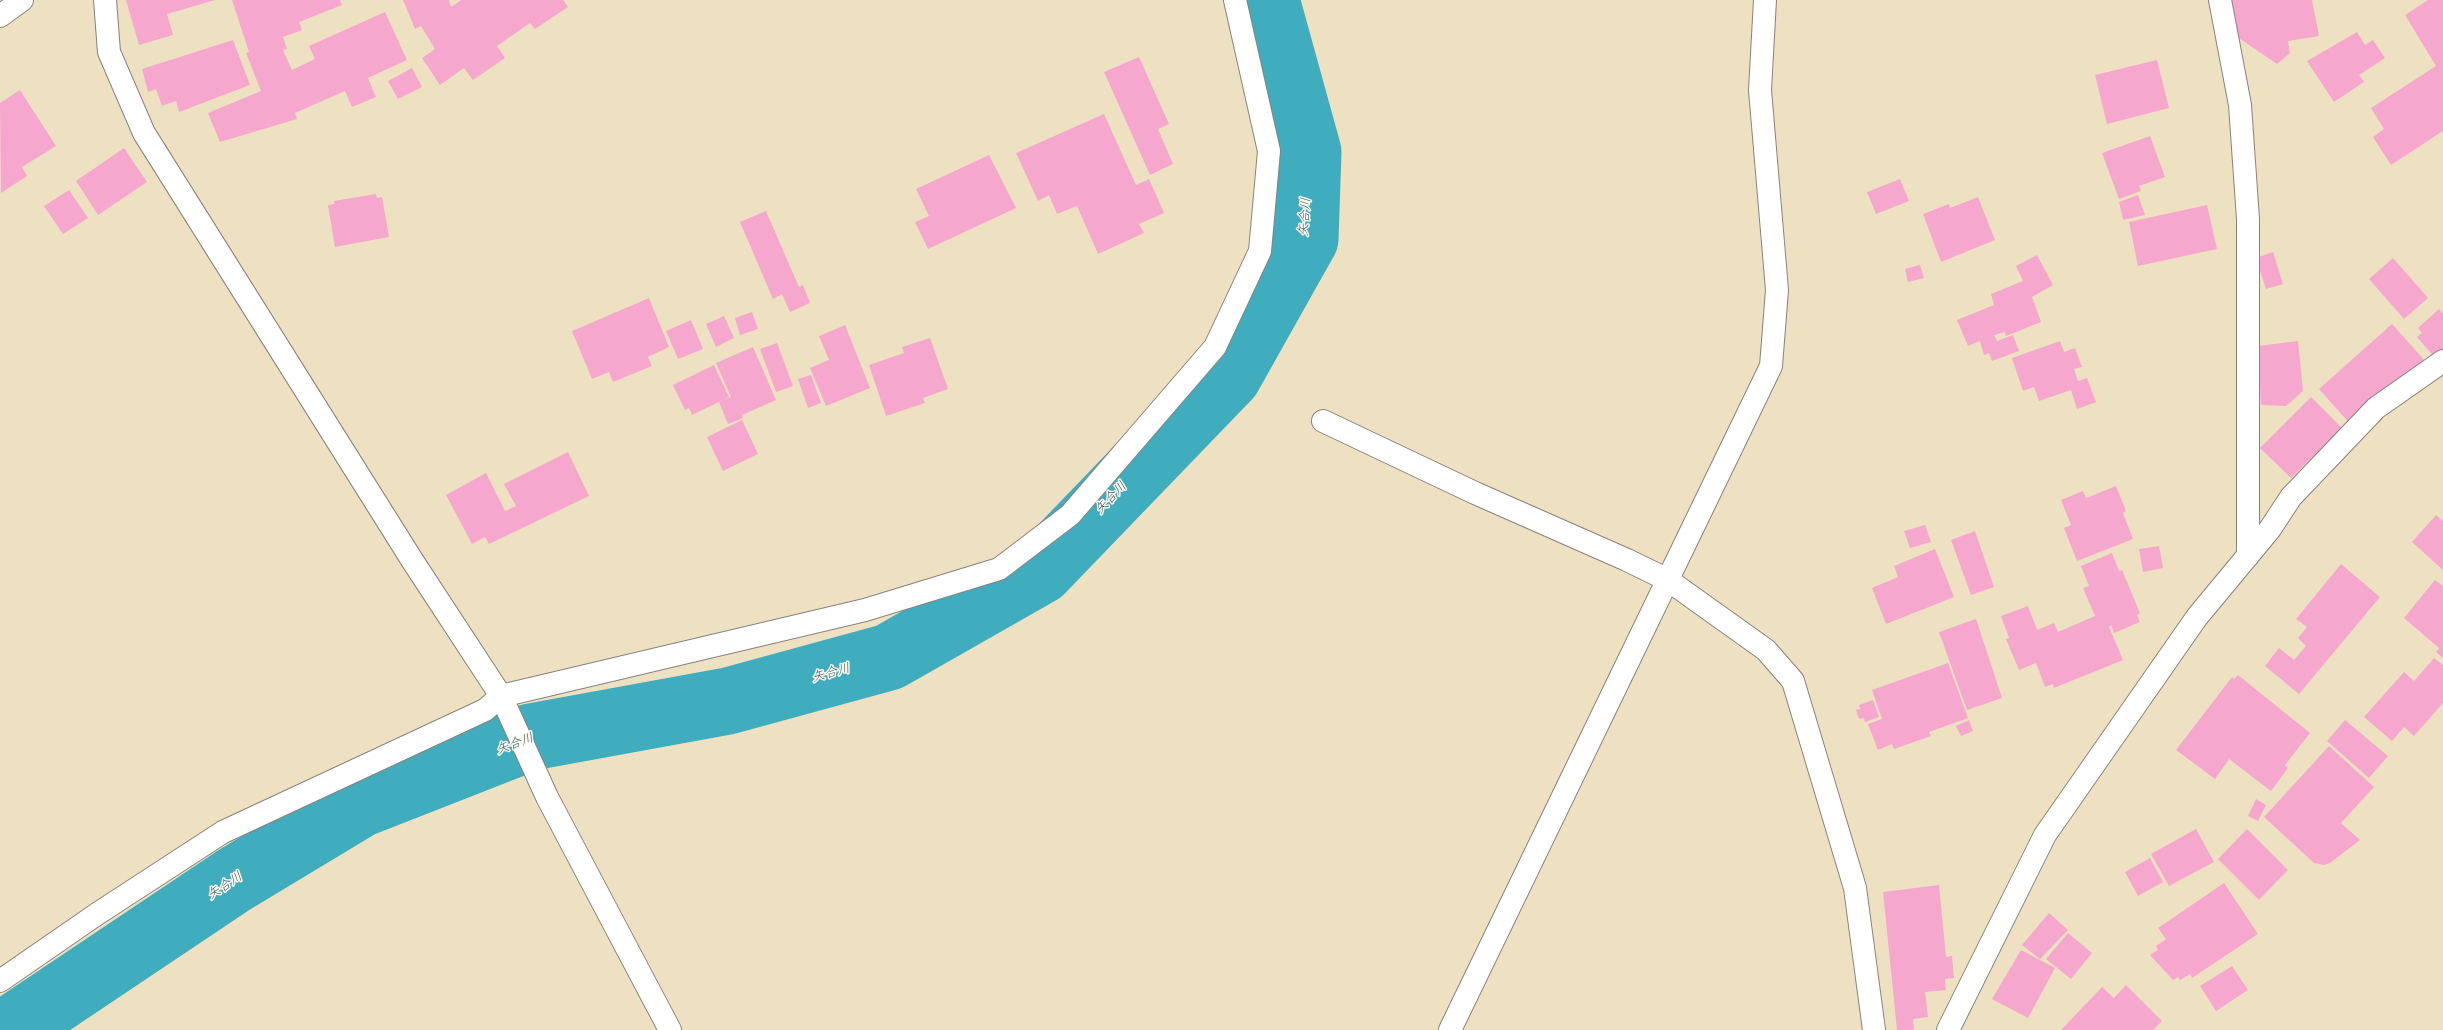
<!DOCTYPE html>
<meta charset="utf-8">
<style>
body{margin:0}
canvas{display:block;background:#eee1c2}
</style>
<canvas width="2443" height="1030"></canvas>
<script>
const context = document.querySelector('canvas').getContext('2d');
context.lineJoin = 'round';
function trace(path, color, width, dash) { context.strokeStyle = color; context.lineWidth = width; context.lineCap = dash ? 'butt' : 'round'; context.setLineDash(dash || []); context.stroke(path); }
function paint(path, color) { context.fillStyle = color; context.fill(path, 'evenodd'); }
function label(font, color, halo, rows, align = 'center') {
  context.font = font + ' "Patrick Hand","Klee One",sans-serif'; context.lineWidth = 3; context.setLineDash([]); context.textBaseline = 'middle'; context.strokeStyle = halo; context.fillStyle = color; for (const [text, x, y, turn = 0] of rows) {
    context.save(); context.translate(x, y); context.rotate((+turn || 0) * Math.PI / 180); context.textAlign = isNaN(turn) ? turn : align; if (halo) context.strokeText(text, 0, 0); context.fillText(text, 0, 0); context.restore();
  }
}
trace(new Path2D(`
 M10,1030L234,880L360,804L531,737L728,701L889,657L1040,571L1228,376L1305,239L1308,152L1266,0`), '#40adbe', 67);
paint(new Path2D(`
 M126,0H215L167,14L173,35L139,45Z
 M232,0H340L342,5L299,22L302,30L283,37L287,49L283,50L292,70L315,59L309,46L385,12L407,60L368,78L376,97L352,107L345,91L295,113L297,119L220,142L208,113L261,91L246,53L249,52Z
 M403,0H449L451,7L461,0H563L568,7L535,29L530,23L497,46L505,58L473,80L464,68L440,85L422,58L435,49L421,26L415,29Z
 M2223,0H2312L2319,36L2288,41L2290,53L2277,64L2227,30Z
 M2428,0H2443V131L2391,165L2373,137L2384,129L2371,108L2436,66L2405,15Z
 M2357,32L2365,45L2373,40L2385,58L2359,75L2364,82L2334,102L2307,61Z
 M233,40L250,85L179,112L176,101L162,106L156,89L148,92L142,69Z
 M1139,57L1169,124L1158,129L1173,164L1150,175L1104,72Z
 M2157,60L2169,108L2107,124L2095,75Z
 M412,68L422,87L398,99L388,81Z
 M20,90L56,146L22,167L27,176L1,193L0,103Z
 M1104,114L1136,185L1149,179L1164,213L1139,224L1144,233L1098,254L1077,206L1057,214L1049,195L1038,201L1016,153Z
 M2150,136L2165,177L2139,186L2141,191L2119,199L2102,153Z
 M124,148L147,182L98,215L76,181Z
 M989,155L1016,208L928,249L915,222L929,216L916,189Z
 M1900,179L1909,201L1876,214L1867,192Z
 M69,190L88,218L63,234L44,206Z
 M376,194L377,198L382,197L389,237L335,247L328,205L334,204V201Z
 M2138,195L2145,215L2123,220L2119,202Z
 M1978,197L1995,240L1941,262L1923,214L1949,204L1950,208Z
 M2207,205L2217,249L2138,266L2129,222Z
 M766,211L799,287L803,285L810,303L790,312L782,294L773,299L740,222Z
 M2273,252L2283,284L2266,289L2256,258Z
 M2037,255L2053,285L2032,297L2041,322L2006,336L2005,332L1994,335L1997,341L2013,335L2019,351L1992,361L1989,353L1984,355L1980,341L1968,346L1957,320L1994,305L1991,294L2023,281L2016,266Z
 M2393,258L2428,298L2404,319L2369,279Z
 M1920,265L1924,278L1908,282L1905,269Z
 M649,298L669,347L648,357L652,366L613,382L609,372L592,379L572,331Z
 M2439,309L2443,314V353L2436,359L2417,337L2422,333L2418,328Z
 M752,312L758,329L740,335L735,318Z
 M724,316L734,338L716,347L706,324Z
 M691,320L703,349L678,359L666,331Z
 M2392,324L2426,362L2353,427L2319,389Z
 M845,325L870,388L826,406L810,368L829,360L819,336Z
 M930,338L948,389L923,398L925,403L886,416L869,365L904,353L902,347Z
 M2060,341L2064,352L2075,348L2082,367L2074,369L2078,381L2087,378L2096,402L2077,409L2071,390L2039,401L2034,387L2023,391L2012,358Z
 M2298,341L2303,391L2286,406L2261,405L2258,346Z
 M777,343L793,386L776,392L760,349Z
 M753,347L776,400L742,415L743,418L728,424L719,402L692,415L689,408L685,410L673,385L714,365L729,397L722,400L731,397L716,363Z
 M811,375L821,403L808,408L798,379Z
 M2311,397L2342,428L2291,478L2260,448Z
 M742,420L758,454L723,471L707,437Z
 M568,452L589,496L489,544L485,537L472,544L446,495L486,473L505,511L516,506L504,484Z
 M2116,486L2126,511L2123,513L2133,539L2077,561L2064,528L2071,525L2061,500L2083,491L2086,498Z
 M2436,515L2443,521V570L2412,542Z
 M1925,525L1931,542L1910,548L1904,531Z
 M1975,531L1994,587L1971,595L1951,540Z
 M2159,546L2163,568L2143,572L2139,549Z
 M1935,549L1954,597L1886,624L1872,588L1898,577L1894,566Z
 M2112,553L2119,571L2122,570L2140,613L2137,615L2140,622L2114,633L2111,625L2109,627L2123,660L2054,688L2053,684L2045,687L2036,663L2019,670L2006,639L2009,638L2001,616L2028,606L2037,630L2054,623L2058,632L2095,616L2083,588L2089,586L2081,566Z
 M2341,564L2380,597L2299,694L2265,666L2279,648L2294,660L2306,646L2298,638L2307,627L2296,619Z
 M2435,580L2443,586V658L2436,652L2439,648L2404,618Z
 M1976,619L2002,698L1967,710L1939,632Z
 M2434,658L2443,665V703L2414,736L2404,727L2392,741L2364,717L2404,672L2414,681Z
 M1948,663L1968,718L1929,732L1931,736L1894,749L1892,744L1878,750L1868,724L1882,719L1872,690Z
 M2238,675L2310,733L2285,765L2288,768L2271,791L2229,759L2215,779L2176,750L2232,677L2234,679Z
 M1873,700L1879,717L1865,722L1864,718L1859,719L1856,710L1860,709L1859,705Z
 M1969,720L1973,731L1961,736L1956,726Z
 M2345,720L2388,756L2369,778L2327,741Z
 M2329,746L2374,787L2341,823L2360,840L2330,863L2324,865L2314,863L2264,817Z
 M2256,799L2266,805L2258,821L2248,816Z
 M2196,829L2214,862L2169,886L2151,854Z
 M2247,829L2288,870L2259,900L2218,859Z
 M2150,858L2163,882L2138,896L2125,872Z
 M2224,883L2258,934L2192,978L2190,974L2180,980L2178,977L2173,980L2150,955L2158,950L2156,946L2166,939L2158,928Z
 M1939,885L1946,957L1952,956L1954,978L1945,979L1946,990L1925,992L1928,1017L1913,1019L1914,1030H1897L1883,892Z
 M2049,913L2068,930L2040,959L2022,945Z
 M2068,933L2092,953L2071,979L2046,959Z
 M2021,950L2055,968L2028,1018L1992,999Z
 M2232,966L2248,990L2216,1011L2200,986Z
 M2126,985L2162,1021L2153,1030H2061L2102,987L2114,998Z`), '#f6a7ce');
const minor = new Path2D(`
 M105,0L109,52L144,133L412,560L501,696L547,797L670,1030
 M2220,0L2240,105L2248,219V556
 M0,16L22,0
 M1323,421L1475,493L1627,560L1668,580L1766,650L1793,681L1855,888L1874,1030
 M0,981L97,914L223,832L485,710L501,696L865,610L999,569L1070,515L1215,347L1260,251L1269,151L1235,0
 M1450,1030L1771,366L1777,290L1760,90L1765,0
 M1948,1030L2045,835L2197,617L2270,529L2291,497L2376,408L2443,361`);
trace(minor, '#88827e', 24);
trace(minor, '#fff', 22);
label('italic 13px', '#2e5a6f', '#fbf7ec', [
 ["矢合川",1305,217,-86],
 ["矢合川",1111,498,-46],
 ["矢合川",831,673,-15],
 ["矢合川",515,744,-20],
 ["矢合川",225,886,-33]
]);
</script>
